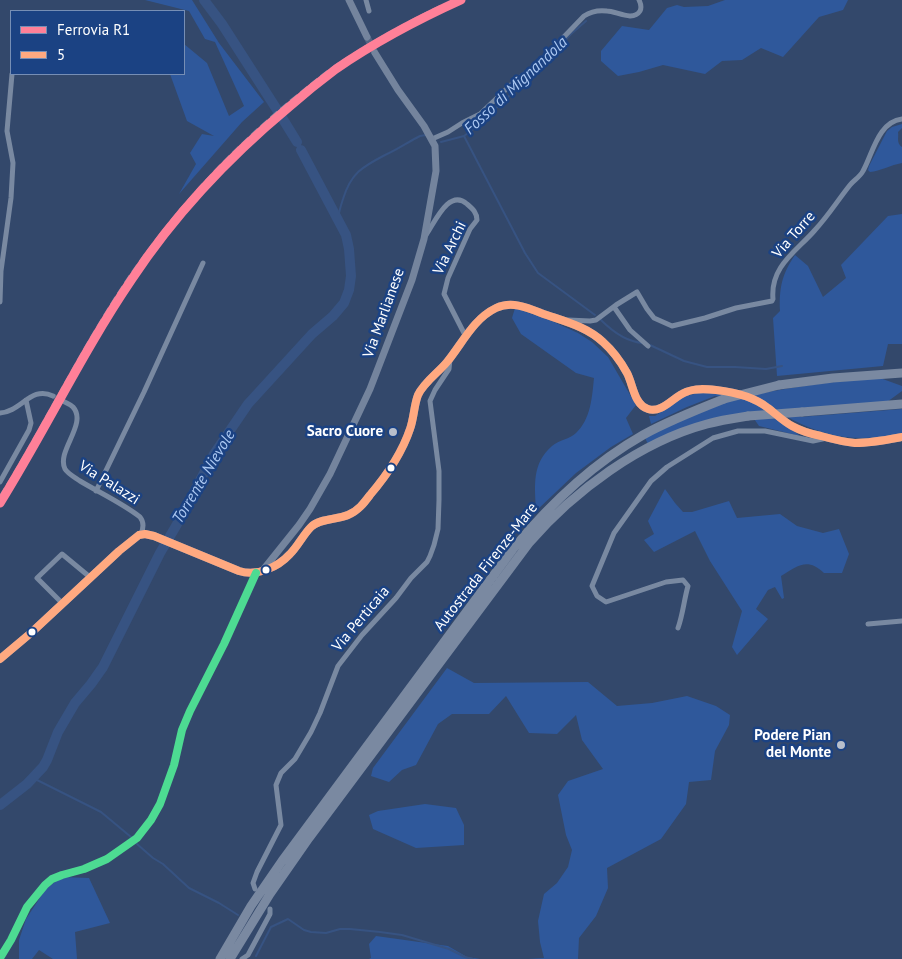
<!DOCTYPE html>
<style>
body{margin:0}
#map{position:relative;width:902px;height:959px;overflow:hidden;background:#33486b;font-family:"PT Sans",sans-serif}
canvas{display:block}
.legend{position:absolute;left:10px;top:10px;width:175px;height:65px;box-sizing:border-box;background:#1b4283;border:1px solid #768eb5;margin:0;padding:6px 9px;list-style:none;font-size:15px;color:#fff}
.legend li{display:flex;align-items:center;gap:10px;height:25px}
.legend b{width:25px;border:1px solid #768eb5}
</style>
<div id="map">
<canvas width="902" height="959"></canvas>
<ul class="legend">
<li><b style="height:6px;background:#ff8098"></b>Ferrovia R1</li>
<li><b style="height:6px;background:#ffa980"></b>5</li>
</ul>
</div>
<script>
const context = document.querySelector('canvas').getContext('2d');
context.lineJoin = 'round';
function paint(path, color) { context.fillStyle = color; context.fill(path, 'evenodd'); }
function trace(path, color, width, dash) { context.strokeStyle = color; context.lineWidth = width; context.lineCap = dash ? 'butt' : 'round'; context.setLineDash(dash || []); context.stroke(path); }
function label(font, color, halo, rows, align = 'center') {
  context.font = font + ' "PT Sans",sans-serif'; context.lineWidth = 5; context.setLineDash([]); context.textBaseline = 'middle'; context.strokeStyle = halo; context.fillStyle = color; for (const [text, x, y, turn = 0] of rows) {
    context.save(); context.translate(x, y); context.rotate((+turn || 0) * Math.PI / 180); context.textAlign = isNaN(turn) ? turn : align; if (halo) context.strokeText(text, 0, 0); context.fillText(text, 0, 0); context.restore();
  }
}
paint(new Path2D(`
 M145,0H192L219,43L264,102L242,122L179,194L196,164L190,153L202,134L214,136L187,121L170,74H184V44L207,63L229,116L244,106L215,42L205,39L189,11Z
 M725,0H848L843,10L819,17L783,57L761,48L742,60L722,61L705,74L663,65L639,72L618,76L601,61V51L622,26L649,30L667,8L677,5L684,7L708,6Z
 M902,124V128L898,132C899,138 896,143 902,147V163C891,165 880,171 870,172L868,170L869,166L887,131L892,127Z
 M902,214V344H888L883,366L777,376L773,318L780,311C779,288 782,274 795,255L808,266L823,297L846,278L841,265L888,216Z
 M515,308L554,322L578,333L592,342L608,357L636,405L626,418L633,434L611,447L576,473L536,511C535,487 531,464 552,446C559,440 570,439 576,433C591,419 592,397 594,378L576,373L521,334L512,318Z
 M880,378L902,386V391L887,402L799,410L800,417L902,409V434C860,441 832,440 793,420C780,413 768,402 754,395C795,386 837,381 880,378Z
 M698,393C715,393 733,394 748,400C768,408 784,423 800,436L759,426L750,413L648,444L645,438L667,426L734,399L715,396L687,407L651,424L649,416H655L683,397Z
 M665,489L675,503L683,512H692L729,501L737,518L780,514L797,526L823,533L839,529L849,554L842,573H824C807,557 798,566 781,576L784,598L782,599L775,587L768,590L756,609L768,619L737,655L732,647L742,611L710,561L695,531L654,552L644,540L654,534L648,521Z
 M447,668L474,683L588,682L617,706L652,703L687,696L716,706L730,715L729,725L715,751L711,780L689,782L686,804L661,839L607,868L608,888L596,916L579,938L578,959H528L544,958L540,942L538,921L544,894L557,883L568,867L572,850L566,835L558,795L568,781L603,769L582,740L576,715L557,734L529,733L506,696L489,714H452L438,724L416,765L402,770L389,782L371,776L373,768Z
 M425,804L456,808L464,825V845L416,848L373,829L369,815L378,811Z
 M61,877L89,878L110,923L75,932L77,959H53L39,950L32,959H19V940L26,919L45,890Z
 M376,936L448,946L467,957L480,959H369L371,958L369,944Z`), '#2f589b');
trace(new Path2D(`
 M464,136L525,253L538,273L595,315
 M441,142L464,136L475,128L543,64L571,34L586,21
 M338,218C339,212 341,205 343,199C351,173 362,167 385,155C397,150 408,142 420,136L426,135
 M601,320C612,331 627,342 643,343
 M650,345L684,361L707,367H735L766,369L782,366
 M33,778L101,812L131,837
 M137,844L153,858L163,864L189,888L219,903L238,915
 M256,956L271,927L288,919L304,930L311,932L326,933L340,929H350L380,932L402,935L449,949L465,957L473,959`), '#375382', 2);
trace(new Path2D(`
 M204,0L222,24L281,116L297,142
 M0,805L27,784L43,767L47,760L58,732L75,703L91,684L103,667L160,553L176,526L214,454L248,404L312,334L333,316L344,303L349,290L351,276L349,249L346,235L301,150`), '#375382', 10);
trace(new Path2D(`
 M53,396L63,401`), '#526381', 5, [5, 2.5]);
trace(new Path2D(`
 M367,37L375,53`), '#526381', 7, [7, 3.5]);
trace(new Path2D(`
 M366,0L369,11
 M432,139L448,132L462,123L480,114L515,81L536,66L584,16C590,12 599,10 607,11C616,11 633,22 640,11C642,7 641,4 639,0
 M426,235C435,222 449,188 467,204C473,209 477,213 477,220L470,229L448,278L444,294L466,337
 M0,302L1,271L11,198L13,163L7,131L12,74
 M614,307L630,330L648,346
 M568,320L590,321L596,320L616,305L637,292L647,309L654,318L672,326L705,318L736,308L772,301L773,299C770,266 797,251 815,230C828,216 838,200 850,185C854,180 860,177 863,171C873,153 878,122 902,119
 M63,401C66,403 70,404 73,407C88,424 56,451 65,469C68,474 76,478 80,481C100,493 122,503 140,517C144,522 144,527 141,534
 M0,413C21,412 31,385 53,396
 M0,482L29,430L31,423L26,400
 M96,491L144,392L203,263
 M63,604L37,578L62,554L91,578
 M868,624L902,621
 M678,628C683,614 684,600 688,586L683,580L666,582L606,602L597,596L592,586L614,533L651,481L667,467L713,438L738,431H765L813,441L827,438
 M255,889L253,883L257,872L281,825L276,785L281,773L295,759L311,732L320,713L338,666L362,635L396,598L411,578L427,562L430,556L434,545L438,529L439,500V471L430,401L435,390L449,369L450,359
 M0,958L11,940L27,907L45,885L52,879L62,875L84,869L107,859L137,838L151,820L160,804L174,765L182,730L190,711L224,644L256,573
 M242,959L248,955L270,914V909`), '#7989a1', 5);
trace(new Path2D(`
 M349,0L367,37
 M263,570L299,525L310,509L330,474L370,389L412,280L424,239L436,171L435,146L424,126L398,90L375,53`), '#74849d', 7);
trace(new Path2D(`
 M0,659L32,632L119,551L139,535L145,534L154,536L239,571C257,577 278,567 290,554C298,546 303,535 311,527C320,518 337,520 348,515C358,511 364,503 370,495C387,475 402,453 410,429C414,418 414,405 418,395C424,382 438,373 447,362C462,344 473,319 496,308C511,301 526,307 541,313C563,321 586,326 603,342C612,350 621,362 627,373C633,384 634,405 648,409C662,414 674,396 686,392C695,388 706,389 716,390C734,392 753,396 768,408C776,414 783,421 792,426C801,431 811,434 821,436C832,439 843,442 855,443C871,443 886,440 902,437`), '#78879f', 8);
trace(new Path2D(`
 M779,385L833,378L902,373
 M802,412L902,404
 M220,959L251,906L282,861L513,549C550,504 592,464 643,435C668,421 696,410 724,399
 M230,959L270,894L309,838L529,543C574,491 640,442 707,424C721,420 735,418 748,416`), '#7a89a1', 9);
trace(new Path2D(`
 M0,496C44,425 80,350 126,281C172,213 228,152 291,100C306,88 320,76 336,65C370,42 407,22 444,4`), '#7a89a1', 2, [9, 4]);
trace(new Path2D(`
 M724,399L779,385
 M748,416L802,412`), '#7a89a1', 9);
trace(new Path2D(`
 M0,659L32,632L119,551L139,535L145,534L154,536L239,571C257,577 278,567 290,554C298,546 303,535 311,527C320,518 337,520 348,515C358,511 364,503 370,495C387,475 402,453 410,429C414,418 414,405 418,395C424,382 438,373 447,362C462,344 473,319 496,308C511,301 526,307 541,313C563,321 586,326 603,342C612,350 621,362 627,373C633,384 634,405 648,409C662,414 674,396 686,392C695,388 706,389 716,390C734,392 753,396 768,408C776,414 783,421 792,426C801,431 811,434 821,436C832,439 843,442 855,443C871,443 886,440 902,437`), '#ffa980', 8);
trace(new Path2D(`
 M0,958L11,940L27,907L45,885L52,879L62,875L84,869L107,859L137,838L151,820L160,804L174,765L182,730L190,711L224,644L256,573`), '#4ddb92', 8);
trace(new Path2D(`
 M0,503C46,429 83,351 132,279C175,214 229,157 289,107C304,94 320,81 336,69C374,43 419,19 461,0`), '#ff8098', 9);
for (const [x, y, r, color] of [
 [393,432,5,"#b8bfcb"],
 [391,468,4.5,"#fff"],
 [266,570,4.5,"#fff"],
 [32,632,4.5,"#fff"],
 [841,745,5,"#b8bfcb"]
]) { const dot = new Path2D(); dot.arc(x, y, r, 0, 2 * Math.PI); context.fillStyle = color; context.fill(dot); trace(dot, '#1b4283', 2); }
label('15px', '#fff', '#1b4283', [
 ["Via Torre",794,235,-49],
 ["Via Archi",450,248,-64],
 ["Via Marlianese",384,313,-70],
 ["Via Palazzi",109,483,32],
 ["Autostrada Firenze-Mare",486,567,-52],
 ["Via Perticaia",361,619,-50]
]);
label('bold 15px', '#fff', '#1b4283', [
 ["Sacro Cuore",383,432],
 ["Podere Pian",831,736],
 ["del Monte",831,753]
], 'right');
label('italic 16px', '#acc8f2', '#1b4283', [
 ["Fosso di Mignandola",516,86,-43],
 ["Torrente Nievole",204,477,-59]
]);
</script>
